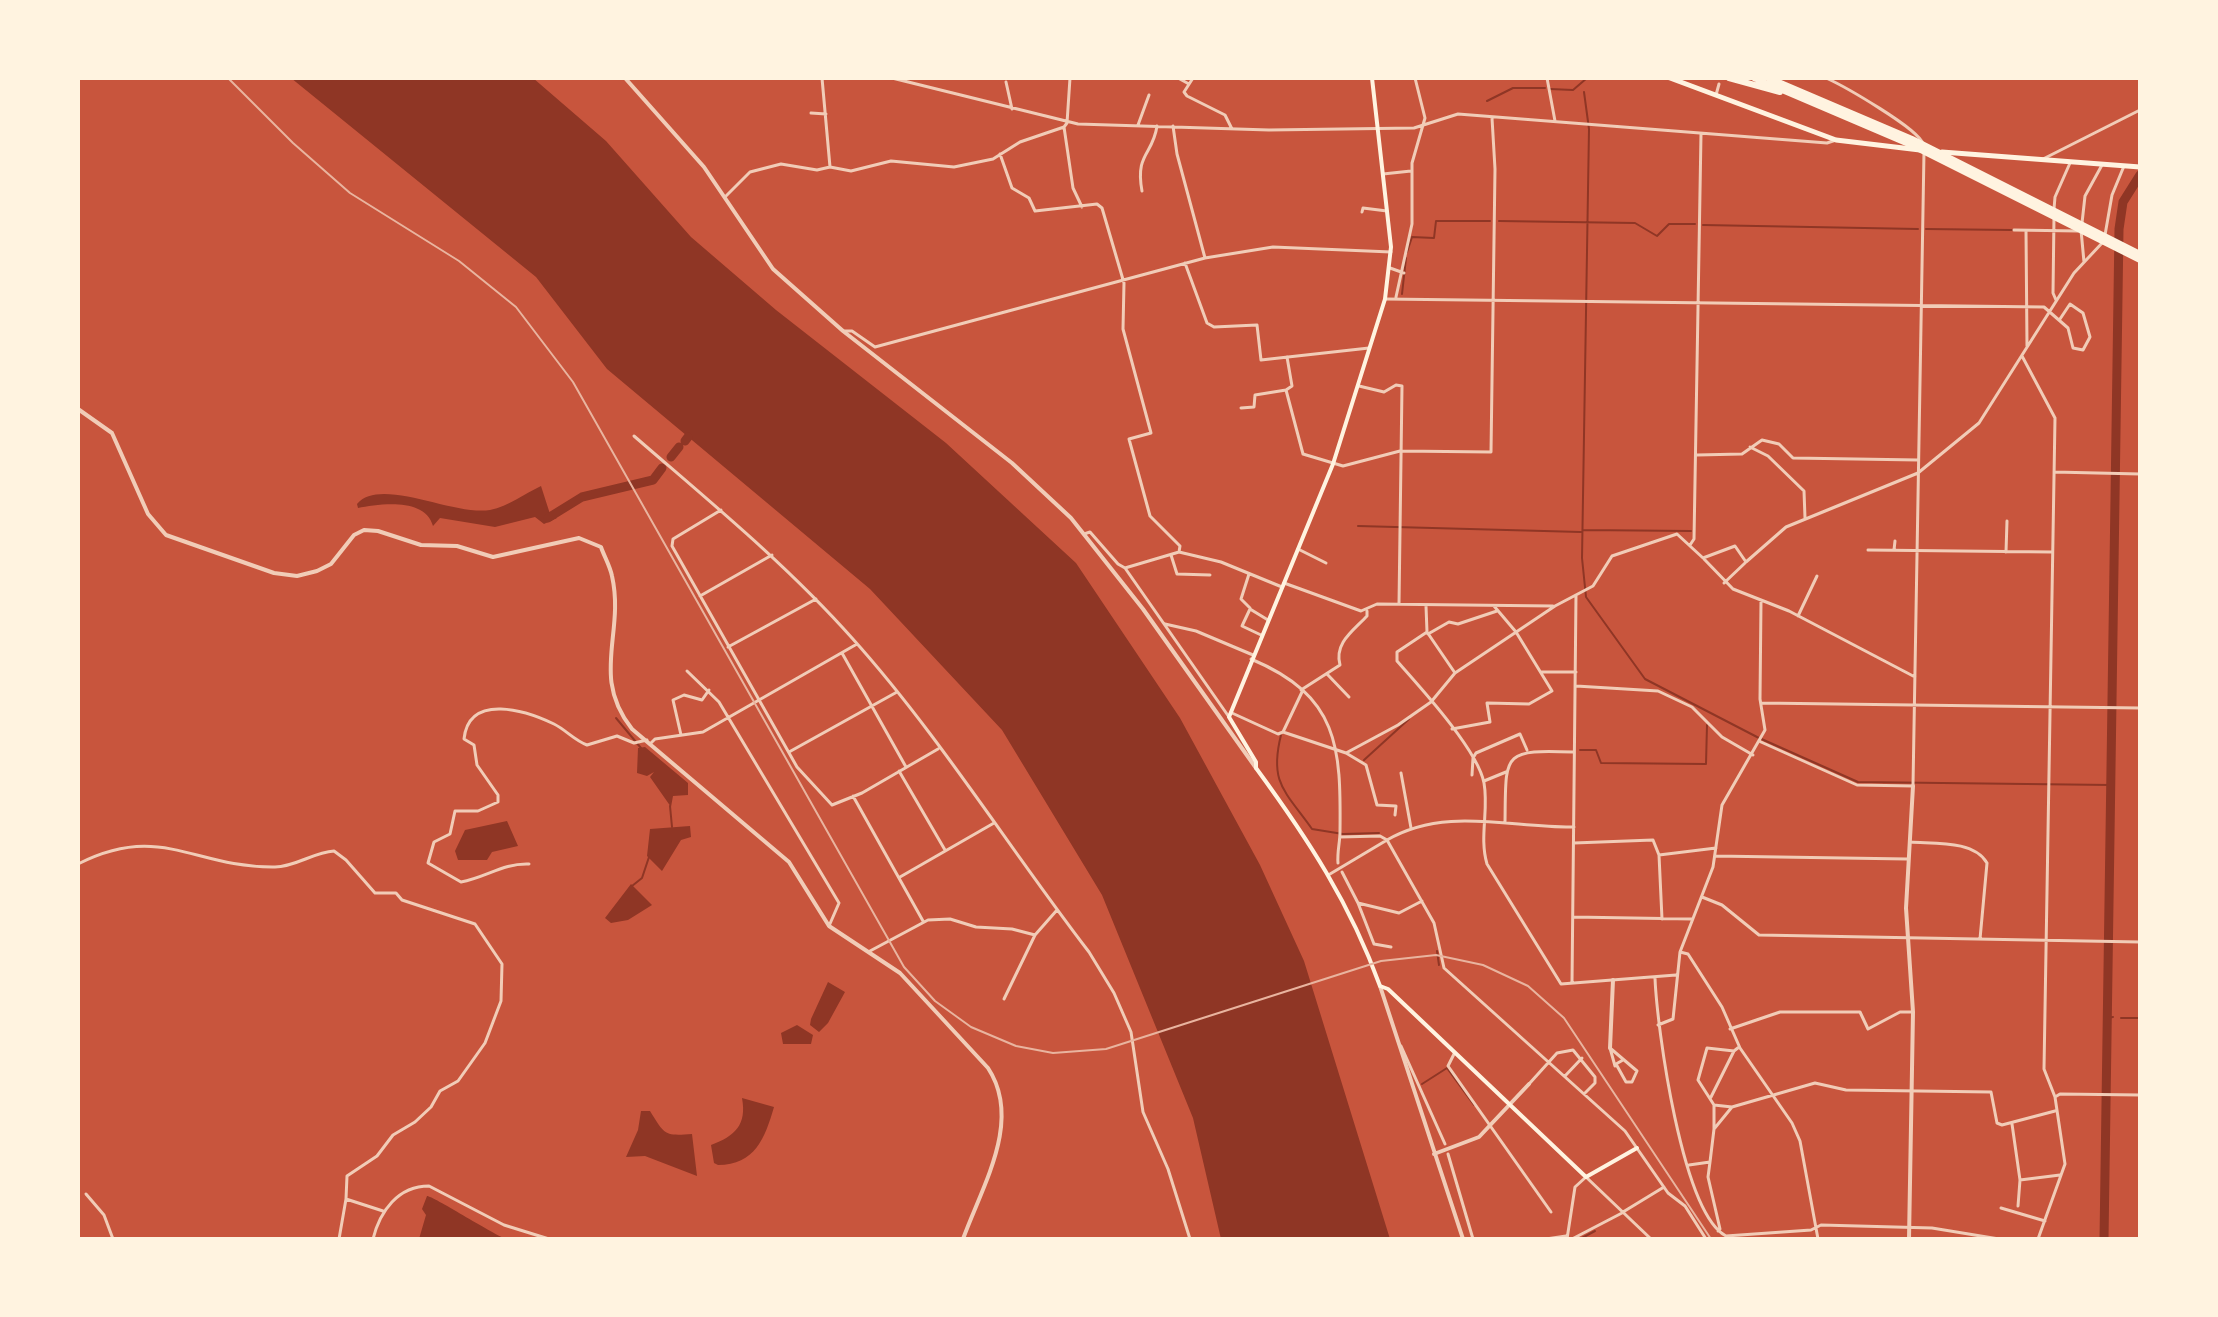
<!DOCTYPE html>
<style>
body{margin:0}
#map{position:relative;width:2218px;height:1317px;overflow:hidden;background:#c8553d;font-family:Poppins,sans-serif}
canvas{display:block}
.frame{position:absolute;inset:0;border:80px solid #fff3e0;pointer-events:none}
</style>
<div id="map">
<canvas width="2218" height="1317"></canvas>
<div class="frame"></div>
</div>
<script>
const context = document.querySelector('canvas').getContext('2d');
context.lineJoin = 'round';
function paint(path, color) { context.fillStyle = color; context.fill(path, 'evenodd'); }
function trace(path, color, width, dash) { context.strokeStyle = color; context.lineWidth = width; context.lineCap = dash ? 'butt' : 'round'; context.setLineDash(dash || []); context.stroke(path); }
paint(new Path2D(`
 M291,78H533L606,141L691,237L776,310L946,443L1076,563L1180,718L1260,865L1304,961L1390,1239H1221L1193,1118L1102,895L1002,730L870,589L607,369L536,277Z
 M541,486L550,514L557,518L544,524L535,517L495,527L440,518L433,526C425,497 379,504 358,508L357,504C380,476 453,516 490,510C509,506 524,494 541,486Z
 M645,747L688,783V795L673,796L671,807L650,777L654,772L647,776L637,773L638,748Z
 M507,821L518,846L492,852L487,860H458L455,851L465,830Z
 M690,826L691,837L681,840L662,871L647,856L650,829Z
 M631,884L652,905L628,920L611,923L605,918Z
 M828,982L845,992L828,1023L819,1032L810,1025L811,1019Z
 M797,1025L813,1035L811,1044H783L781,1033Z
 M742,1098L774,1107C765,1138 755,1165 718,1165L714,1163L711,1145C735,1136 747,1125 742,1098Z
 M641,1111H650C665,1135 664,1136 692,1134L697,1176L645,1156L626,1157L638,1130Z
 M427,1196C433,1196 491,1233 506,1239H419L426,1215L422,1209Z`), '#8f3625');
trace(new Path2D(`
 M1550,89L1573,90L1587,78
 M1584,92L1589,129L1582,558L1586,597L1645,679L1757,737L1858,782L2111,785
 M1487,101L1513,88H1545
 M1499,221L1635,223L1657,236L1669,224H1695
 M1703,225L1918,229
 M1926,229L2012,230
 M1407,252L1412,237L1434,238L1436,221H1490
 M1402,294L1406,258
 M1358,526L1581,532
 M1583,530L1691,531
 M616,718L641,748
 M1281,735C1269,783 1285,791 1312,829L1343,834L1379,833
 M1580,750H1596L1601,763L1706,764L1707,725
 M1364,760L1409,719
 M670,806L672,827
 M632,886L642,878L649,857
 M1437,951L1439,965
 M2107,1018L2113,1017
 M2121,1018H2140
 M1422,1084L1447,1068L1474,1105
 M1580,1239L1595,1231`), '#8f3625', 2);
trace(new Path2D(`
 M685,441L688,437
 M671,457L679,447
 M548,518L582,497L653,480L662,468
 M2104,1239L2119,229L2123,202L2140,175`), '#8f3625', 9);
trace(new Path2D(`
 M822,78L830,167
 M892,78L1078,124L1269,130L1414,128L1458,114L1827,143L1836,140
 M1178,78L1189,84
 M1193,78L1184,92L1187,96L1225,115L1232,129
 M1547,78L1555,121
 M1826,78C1844,86 1919,129 1923,144
 M1006,82L1012,109
 M1716,95L1719,84
 M811,113L826,114
 M1138,125L1149,95
 M1173,126L1177,154L1205,258
 M1064,127L1073,188L1082,207
 M1000,154L1012,188L1029,198L1035,211L1097,204L1102,208L1124,283L1123,329L1151,433L1129,439L1150,516L1180,546L1179,552L1221,562L1282,587
 M2043,159L2140,110
 M1383,174L1411,171
 M1142,191C1135,153 1153,155 1157,126
 M725,197L750,172L781,164L817,170L830,167L851,171L891,161L954,167L993,159L1020,142L1064,127L1067,123L1070,78
 M2054,209L2055,197L2070,163
 M1362,212L1363,208L1387,211
 M2054,217L2053,293L2056,300
 M2082,223L2085,196L2102,165
 M2014,230L2078,231
 M2081,230L2084,262
 M2026,231L2027,346
 M2105,235L2112,195L2124,166
 M1185,263L1207,323L1214,327L1257,325L1261,360L1369,348
 M1390,268L1404,273
 M1396,297L1412,224V163L1425,118L1415,78
 M1385,299L2044,307L2068,328L2073,348L2083,350L2090,337L2083,313L2070,304L2060,319
 M844,331H852L875,347L1205,258L1273,247L1391,252
 M2022,356L2055,418L2044,1069L2055,1097L2065,1164L2038,1239
 M1287,357L1292,386L1286,390L1303,454L1343,466L1400,451L1491,452L1495,169L1492,118
 M1359,386L1384,392L1396,385L1402,386L1399,604
 M1241,408L1254,407L1255,395L1286,390
 M634,436C709,501 785,563 852,638C939,735 1009,848 1089,952L1114,993L1131,1032L1143,1112L1168,1169L1190,1239
 M1750,447L1768,456L1804,491L1805,518
 M1697,455L1742,454L1762,440L1779,444L1793,458L1918,460
 M2054,472L2140,474
 M721,510L673,539L672,546L797,767L832,805L862,793L938,749
 M1084,534L1090,532L1118,564L1125,568L1229,717
 M1690,545L1694,539L1701,134
 M1298,549L1326,563
 M1868,550L2052,552
 M1894,550L1895,541
 M2006,552L2007,521
 M1171,555L1177,574L1210,575
 M1704,559L1733,589L1789,611L1915,677
 M1125,568L1179,552
 M1249,574L1241,599L1250,608
 M1284,583L1361,611L1377,604L1553,606
 M1724,583L1745,563
 M700,596L772,555
 M1761,602L1760,699L1765,730L1722,805L1713,867L1680,952L1688,954L1722,1007L1740,1048L1792,1123L1800,1141L1818,1239
 M1426,606L1427,632L1455,673
 M1798,616L1817,576
 M1165,624L1196,631L1253,655
 M1427,632L1397,652V661C1420,687 1478,750 1484,783C1489,810 1479,837 1487,864L1561,984L1676,975
 M1428,634L1449,622L1458,624L1497,611
 M1261,635L1242,626L1250,609L1268,620
 M728,647L816,599
 M842,653L906,767
 M1251,659C1339,696 1341,747 1340,832C1340,842 1337,852 1338,863
 M687,671L719,702L839,903L829,926
 M1541,672H1576
 M1327,674L1349,697
 M1576,686L1658,691L1692,707L1722,737L1753,755
 M1301,690L1340,665C1334,643 1353,631 1367,616V611
 M1761,703L2140,708
 M1232,713L1278,734L1283,732L1346,753L1398,725L1431,702L1455,673L1555,606L1593,586L1612,556L1677,534L1703,558L1735,546L1746,562L1786,527L1918,473L1979,423L2074,273L2103,242
 M1452,729L1490,722L1487,703L1529,704L1552,691L1516,632L1494,606
 M1283,732L1302,692
 M681,735L673,700L684,695L702,700L709,690
 M1761,742L1857,785L1913,786L1924,152
 M651,743L655,739L703,732L857,644
 M789,752L897,692
 M1346,753L1366,765L1377,805L1396,806L1395,815
 M899,771L945,850
 M1401,773L1411,828
 M1472,775L1473,758L1476,753L1520,734L1527,750
 M1484,781L1506,772
 M853,796L923,921
 M1505,822C1506,754 1501,749 1573,752
 M1340,837L1380,836L1387,840C1445,806 1511,828 1574,827
 M1910,842C1934,844 1974,840 1987,863L1980,939
 M1574,843L1653,840L1659,855L1716,848
 M1659,855L1662,919
 M1715,856L1907,859
 M78,864C161,822 193,868 275,867C295,867 314,852 334,851L346,860L375,893H396L402,900L475,924L502,964L501,1001L485,1043L458,1081L440,1091L431,1107L415,1122L393,1135L377,1156L347,1176L346,1199L383,1211
 M529,864C503,863 487,877 461,882L428,863L434,842L450,834L455,811H478L498,802V795L477,765L474,745L464,739C469,692 527,711 554,724C566,730 574,740 587,745L617,736L634,743L647,740
 M1342,872L1358,903L1399,913L1422,901
 M1330,874L1387,840L1434,923L1444,968L1625,1131L1668,1193L1685,1206L1706,1239
 M900,877L994,823
 M1702,897L1722,905L1759,935L2140,942
 M1358,903L1374,944L1391,947
 M1573,917L1692,919
 M870,951L928,920L950,919L976,927L1012,929L1035,935L1057,910
 M1655,978C1657,1028 1682,1213 1726,1236L1811,1230L1821,1225L1932,1228L1999,1239
 M1572,983L1576,595
 M1004,999L1035,935
 M1658,1025L1673,1019L1680,952
 M1730,1029L1780,1012H1860L1868,1029L1900,1012H1913
 M1401,1046L1445,1144
 M1610,1048L1637,1071L1632,1082H1626L1616,1064L1623,1060
 M1610,1048L1615,1066
 M1454,1054L1448,1066L1551,1212
 M1565,1076L1582,1058
 M1529,1084L1557,1053L1573,1050L1595,1077V1083L1584,1094
 M1711,1097L1734,1051
 M2055,1097L2060,1094L2140,1095
 M1714,1105L1732,1107
 M2012,1124L2020,1180L2018,1206
 M1714,1129V1105L1698,1080L1707,1048L1734,1051L1739,1047
 M1448,1154L1473,1239
 M1710,1162L1708,1177L1720,1229L1718,1231
 M1689,1165L1710,1162L1714,1129L1732,1107L1815,1083L1846,1090L1991,1092L1997,1123L2002,1125L2055,1111
 M2020,1180L2060,1175
 M86,1194L104,1215L113,1239
 M2001,1208L2045,1221
 M1623,1212L1664,1187
 M339,1239L346,1199
 M373,1239C380,1211 398,1186 429,1186L504,1225L549,1239
 M1546,1239L1566,1236
 M1567,1239L1575,1187L1586,1177L1651,1239
 M1572,1239L1622,1213`), '#f1ccb7', 3);
trace(new Path2D(`
 M625,78L704,167L773,269L843,331L1012,463L1071,518L1143,609L1256,768
 M78,409L112,433L148,514L166,535L274,573L297,576L317,571L331,564L354,535L364,530L378,531L421,545L457,546L493,557L579,538L601,547C604,556 610,566 612,576C625,634 590,676 632,729L789,862L829,926L900,973L988,1068C1023,1121 982,1186 963,1239
 M1380,986L1463,1239
 M1610,1048L1613,980
 M1434,1154L1479,1137L1529,1084
 M1909,1239L1913,1012L1906,908L1913,786`), '#f1ccb7', 4);
trace(new Path2D(`
 M1372,78L1391,247L1385,299L1333,464L1229,717L1256,762V768C1308,839 1350,903 1380,986L1388,989L1586,1177L1637,1148`), '#fff3e0', 4);
trace(new Path2D(`
 M1670,78L1836,140L1920,150
 M1942,152L2140,167`), '#fff3e0', 5);
trace(new Path2D(`
 M1729,78L1780,92
 M1754,78L1911,145L2140,260
 M1769,78L1912,139L2140,254`), '#fff3e0', 6);
trace(new Path2D(`
 M228,78L293,143L350,193L459,261L516,307L573,382L904,967L935,1001L971,1027L1016,1046L1053,1053L1106,1049L1381,961L1436,955L1483,965L1528,986L1564,1018L1711,1239`), '#e9b49f', 2);
</script>
